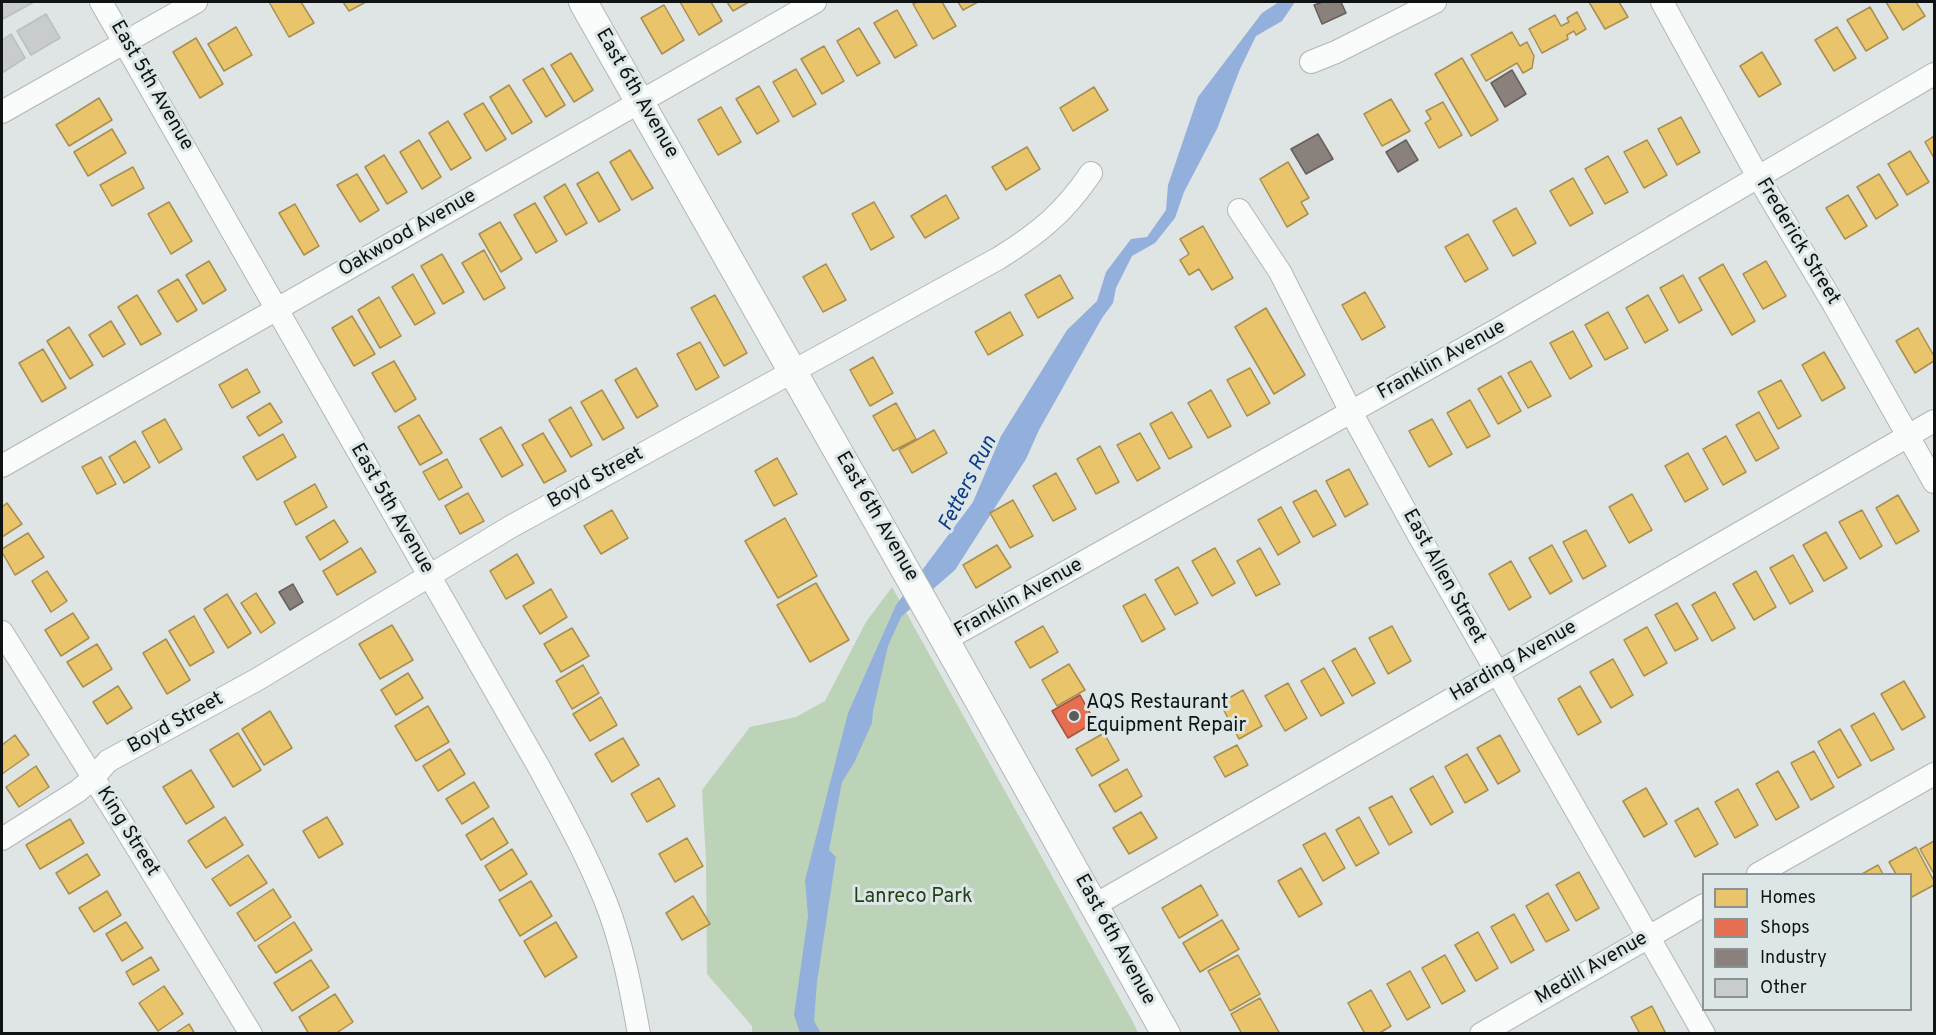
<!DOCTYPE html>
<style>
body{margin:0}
#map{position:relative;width:1936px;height:1035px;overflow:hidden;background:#dfe4e5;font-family:Overpass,sans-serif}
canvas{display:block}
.frame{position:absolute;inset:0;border:3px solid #101314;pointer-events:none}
.legend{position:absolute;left:1702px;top:873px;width:210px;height:138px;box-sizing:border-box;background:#dde6e7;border:2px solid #8b9293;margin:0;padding:8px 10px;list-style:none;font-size:18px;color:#101314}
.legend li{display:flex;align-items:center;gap:12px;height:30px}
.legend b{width:30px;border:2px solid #8b9293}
</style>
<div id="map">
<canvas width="1936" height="1035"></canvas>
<div class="frame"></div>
<ul class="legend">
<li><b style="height:16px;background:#e9c46a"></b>Homes</li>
<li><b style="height:16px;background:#e76f51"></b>Shops</li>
<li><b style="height:16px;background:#8a817c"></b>Industry</li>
<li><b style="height:16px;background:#c8cccd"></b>Other</li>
</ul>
</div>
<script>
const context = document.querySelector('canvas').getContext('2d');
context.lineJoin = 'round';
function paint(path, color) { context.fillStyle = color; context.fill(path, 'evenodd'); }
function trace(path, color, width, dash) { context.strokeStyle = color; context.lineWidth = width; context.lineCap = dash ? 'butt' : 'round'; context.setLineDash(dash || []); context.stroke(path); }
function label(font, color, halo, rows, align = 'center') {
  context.font = font + ' Overpass,sans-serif'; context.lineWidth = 6; context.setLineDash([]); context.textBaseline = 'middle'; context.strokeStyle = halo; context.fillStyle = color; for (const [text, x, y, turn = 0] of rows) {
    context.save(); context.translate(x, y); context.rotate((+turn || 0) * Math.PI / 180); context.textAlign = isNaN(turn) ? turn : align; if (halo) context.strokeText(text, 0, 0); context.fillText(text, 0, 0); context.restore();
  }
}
paint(new Path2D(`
 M892,587L1133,1022L1138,1033H752V1026L707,974L706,861L702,790L750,727L796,717L825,701L866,622Z`), '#bdd3b8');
paint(new Path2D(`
 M1279,2H1295L1282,21L1256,36L1240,69L1217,129L1184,192L1175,218L1155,243L1132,256L1116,288L1113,303L1102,318L1071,373L1039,430L1026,459L955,570L901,617L888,646L873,711L872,723L854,763L842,782L829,850L836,857L817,982L814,1021L821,1033H800L794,1015L808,916L805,880L848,713L896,605L973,502L1001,436L1067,330L1097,301L1106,272L1131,239L1147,237L1166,210L1168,185L1198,97L1262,13Z`), '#93b0dd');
const homes = new Path2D(`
 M269,2H301L314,23L289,37Z
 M343,2H366L349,11Z
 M680,2H711L722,21L699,35Z
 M727,2H749L733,11Z
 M917,2H942L956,26L933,39L913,4Z
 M958,2H978L963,10Z
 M1589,2H1619L1628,17L1605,29Z
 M1886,2H1916L1925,16L1903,30Z
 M664,5L684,40L662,54L641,18Z
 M1870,7L1888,38L1866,51L1847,20Z
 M897,10L917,45L895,58L874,23Z
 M1577,12L1586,29L1576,35L1574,31L1567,35L1568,39L1542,53L1529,29L1555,15L1561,26L1569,22L1567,18Z
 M236,27L252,55L224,71L208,44Z
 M1837,27L1856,58L1834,71L1815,40Z
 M859,28L880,63L857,76L837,41Z
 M1512,32L1520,46L1527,42L1534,56L1532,68L1523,73L1517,63L1486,81L1471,55Z
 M196,38L223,84L200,98L173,52Z
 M824,46L844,81L822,94L801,59Z
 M1762,52L1781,84L1759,97L1740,66Z
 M571,53L593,90L574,102L551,65Z
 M1462,58L1498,120L1471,136L1435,74Z
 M543,68L565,105L546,117L523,80Z
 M796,69L816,104L793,117L773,82Z
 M509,85L532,122L512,134L490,97Z
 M759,86L779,121L757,134L736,99Z
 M1094,87L1108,110L1073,131L1060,108Z
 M99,98L112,120L69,146L56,125Z
 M1391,99L1410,131L1382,146L1364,114Z
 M1443,102L1462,135L1439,148L1425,123L1431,119L1426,111Z
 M483,103L506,139L486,151L464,114Z
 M721,107L741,142L718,155L698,120Z
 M1681,117L1700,152L1677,165L1658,129Z
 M448,121L471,158L451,170L429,133Z
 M112,129L126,153L88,176L74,152Z
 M1934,136V158L1925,142Z
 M419,140L441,177L422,189L400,152Z
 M1647,140L1667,175L1644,188L1624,152Z
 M1027,147L1040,169L1006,190L992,167Z
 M630,150L653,188L632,200L610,162Z
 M1910,151L1929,182L1907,195L1888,164Z
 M384,155L407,192L387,204L365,167Z
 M1608,156L1628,192L1605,204L1585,169Z
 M1288,162L1309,198L1301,202L1308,214L1287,227L1260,179Z
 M133,167L144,188L112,206L100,185Z
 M598,172L620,210L599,222L577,184Z
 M357,174L379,210L360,222L337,185Z
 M1879,174L1898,205L1876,219L1857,187Z
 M1573,178L1593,213L1570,226L1550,191Z
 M565,184L587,223L566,235L544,197Z
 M946,195L959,218L925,238L911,216Z
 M1848,195L1867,226L1845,239L1826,208Z
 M169,202L192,241L171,254L148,214Z
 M874,202L894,237L871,250L852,214Z
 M535,203L557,241L536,253L514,215Z
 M295,204L319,246L304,255L279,213Z
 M1516,208L1536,243L1513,256L1493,221Z
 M500,222L522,259L501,272L479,234Z
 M1203,226L1233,278L1212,290L1199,269L1189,275L1180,260L1189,254L1180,239Z
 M1468,234L1488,269L1465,282L1445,247Z
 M484,250L505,288L484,300L462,263Z
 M442,254L464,292L443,304L421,266Z
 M209,261L226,290L203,304L186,275Z
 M1766,261L1786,296L1763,309L1743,274Z
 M826,264L846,300L823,312L803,277Z
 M1723,264L1755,321L1732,335L1699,278Z
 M413,274L435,313L415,325L392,287Z
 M1060,275L1073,298L1038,318L1025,295Z
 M1683,275L1702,310L1679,323L1660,288Z
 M178,279L197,310L177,322L158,291Z
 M1365,292L1385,327L1362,340L1342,305Z
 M137,295L161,334L141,345L118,307Z
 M715,295L747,353L724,366L691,308Z
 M1648,295L1668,330L1645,343L1626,308Z
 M379,297L401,336L380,348L358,310Z
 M1266,308L1305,375L1274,394L1235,327Z
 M1010,312L1023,335L988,355L975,332Z
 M1608,312L1628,348L1605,360L1585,325Z
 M352,316L375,354L354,366L332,328Z
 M111,321L125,344L103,357L89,335Z
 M69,327L93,365L70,379L47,341Z
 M1918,328L1934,356V361L1915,373L1896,341Z
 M1573,331L1592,366L1570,379L1550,343Z
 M700,342L719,377L696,390L677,354Z
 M43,349L66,388L42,402L19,363Z
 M1824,352L1845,388L1822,401L1802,365Z
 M873,357L893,393L870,406L850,370Z
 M394,361L416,399L395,412L372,373Z
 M1531,361L1551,396L1528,408L1508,373Z
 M636,368L658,406L637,418L615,380Z
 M1250,368L1270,403L1247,416L1227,380Z
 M247,369L260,392L232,408L219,385Z
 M1501,376L1521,411L1498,424L1478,389Z
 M1781,380L1801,416L1778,429L1758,392Z
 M602,390L624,428L603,440L581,402Z
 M1211,390L1231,426L1208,438L1188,403Z
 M1470,400L1490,436L1467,448L1447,413Z
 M270,403L282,422L259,436L247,417Z
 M896,403L916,439L893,451L873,416Z
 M571,407L592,445L571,457L549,420Z
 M1172,412L1192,447L1169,459L1150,424Z
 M1759,412L1779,448L1756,461L1736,425Z
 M419,415L442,453L420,465L398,427Z
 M165,419L182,449L159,463L142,432Z
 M1432,419L1452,454L1429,467L1409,431Z
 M501,427L523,465L502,477L480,439Z
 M934,430L947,453L912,473L899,450Z
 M543,433L566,471L544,483L522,445Z
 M1140,433L1160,468L1137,481L1117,445Z
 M283,434L296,457L257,480L243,457Z
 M1726,436L1746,472L1723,485L1703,449Z
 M135,441L150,467L124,483L109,457Z
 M1100,446L1119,482L1096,494L1077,459Z
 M1688,453L1708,489L1685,502L1665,466Z
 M101,457L116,484L97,494L82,467Z
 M777,458L797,494L774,506L755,471Z
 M447,459L462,487L439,500L423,472Z
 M1349,469L1368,504L1345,517L1326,481Z
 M1056,473L1076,509L1053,521L1033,486Z
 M315,484L327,507L296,525L284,502Z
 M1316,490L1336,525L1313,537L1293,502Z
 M468,493L484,521L460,534L445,506Z
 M1632,494L1652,530L1629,543L1609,507Z
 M1898,495L1919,531L1896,544L1876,508Z
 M1013,500L1033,536L1010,548L990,513Z
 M7,503L22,524L2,537V507Z
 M1281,507L1300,542L1278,555L1258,520Z
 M612,510L628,538L601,554L584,526Z
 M1862,510L1882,546L1860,559L1839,522Z
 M785,518L817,576L778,598L745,541Z
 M334,520L348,542L320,560L306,537Z
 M1586,530L1606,566L1583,579L1563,542Z
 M1826,532L1847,568L1824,581L1803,545Z
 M28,533L44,557L15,575L2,552V549Z
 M997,545L1011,567L976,588L963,565Z
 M1552,545L1572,581L1550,594L1529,558Z
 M361,548L376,572L337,595L323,571Z
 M1215,548L1235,583L1212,596L1192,561Z
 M1260,548L1280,584L1256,596L1237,561Z
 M517,554L534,583L506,599L490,571Z
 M1793,555L1813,591L1790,604L1770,568Z
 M1511,561L1531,597L1509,610L1489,574Z
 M1178,567L1198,603L1175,615L1155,580Z
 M47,571L67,601L51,612L32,581Z
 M1756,571L1776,607L1754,620L1733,584Z
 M816,583L849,640L810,662L777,605Z
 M551,589L567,617L540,634L523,606Z
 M1715,592L1735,628L1712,641L1692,605Z
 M256,593L275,623L261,633L241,603Z
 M227,594L251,633L228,648L204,609Z
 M1145,594L1165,629L1142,642L1123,606Z
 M1677,603L1698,639L1675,651L1655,615Z
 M73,613L89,638L61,656L45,630Z
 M194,616L214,652L190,666L169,631Z
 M392,625L413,660L380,679L359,644Z
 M1043,626L1058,652L1030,668L1015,642Z
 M1392,626L1411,661L1388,674L1369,638Z
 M1647,627L1667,663L1644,676L1624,640Z
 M572,628L589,656L561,672L544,644Z
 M166,639L190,680L167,694L143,653Z
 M97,644L112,669L83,687L67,662Z
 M1355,648L1375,683L1352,696L1332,661Z
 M1613,659L1633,695L1611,708L1590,672Z
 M1069,664L1085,690L1057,706L1042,680Z
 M583,665L599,693L572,709L556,681Z
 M1324,668L1344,703L1321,716L1301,681Z
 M408,673L423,698L396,715L381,690Z
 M1904,681L1925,717L1902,730L1881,694Z
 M1288,683L1307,718L1285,731L1265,696Z
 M118,686L132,708L107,724L93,702Z
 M1580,686L1601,722L1578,735L1558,699Z
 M1243,690L1262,726L1239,739L1220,703Z
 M601,697L617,725L590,741L573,714Z
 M428,706L449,742L416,761L395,726Z
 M270,711L292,748L264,765L242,729Z
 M1874,713L1894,749L1871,761L1851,726Z
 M1840,729L1861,765L1838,778L1818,742Z
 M238,733L261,770L233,787L210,750Z
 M1104,733L1119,760L1092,776L1076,749Z
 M15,735L29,755L2,774V745Z
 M1500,735L1520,771L1498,784L1477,748Z
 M623,738L639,765L612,782L595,754Z
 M1237,745L1248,765L1225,777L1214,757Z
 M450,749L465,774L438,791L423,766Z
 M1814,751L1834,787L1811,800L1791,763Z
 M1467,754L1488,790L1465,803L1445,767Z
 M36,766L49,787L19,807L6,787Z
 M1127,769L1142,796L1115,812L1099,785Z
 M191,770L214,807L186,824L163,787Z
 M1778,771L1799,807L1776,820L1756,784Z
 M1433,776L1453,812L1431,825L1410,789Z
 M659,778L675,806L647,822L631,794Z
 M474,782L489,807L462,824L446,799Z
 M1646,788L1667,824L1644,837L1623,801Z
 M1738,789L1758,825L1735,838L1715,802Z
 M1392,796L1412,832L1389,845L1369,808Z
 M1698,808L1718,844L1695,857L1675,821Z
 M1141,812L1157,838L1129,854L1113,828Z
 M225,817L243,845L206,868L188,841Z
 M327,817L343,844L319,858L303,831Z
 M1359,817L1379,853L1356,866L1336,830Z
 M493,818L508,843L481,860L466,835Z
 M70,819L84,843L40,869L26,845Z
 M1325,833L1345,868L1323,881L1303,845Z
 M687,838L703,866L675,882L659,854Z
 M1934,841V874L1920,849Z
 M1916,847L1934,881V885L1910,898V874H1896L1889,862Z
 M512,849L527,874L500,891L485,866Z
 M87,854L100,875L69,894L56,873Z
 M248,855L267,883L230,906L212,879Z
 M1878,865L1883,874H1862Z
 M1301,868L1322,904L1299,917L1278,881Z
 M1579,872L1599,908L1576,921L1556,885Z
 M531,881L552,916L520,936L499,900Z
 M1201,885L1218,915L1179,938L1162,908Z
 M273,889L291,917L255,941L237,913Z
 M107,891L121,915L94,932L79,908Z
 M1548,893L1569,930L1546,942L1526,906Z
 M693,896L710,924L682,940L666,913Z
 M1514,914L1534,950L1511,963L1491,927Z
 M1222,920L1239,949L1200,972L1183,943Z
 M126,922L143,948L122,961L106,934Z
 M294,922L312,950L276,973L258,946Z
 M556,922L577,957L545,977L524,941Z
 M1478,932L1498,968L1476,981L1455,945Z
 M1238,955L1260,994L1230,1011L1208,971Z
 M1445,955L1465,991L1442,1004L1422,968Z
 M151,957L159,970L133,985L126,972Z
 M311,960L329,987L292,1011L274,983Z
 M1410,971L1430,1007L1407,1020L1387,984Z
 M164,986L183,1014L158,1031L139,1003Z
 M1371,990L1391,1026L1378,1034H1365L1348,1003Z
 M335,994L353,1022L335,1034H309L299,1017Z
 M1260,998L1280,1034H1242L1231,1014Z
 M1652,1006L1666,1034H1640L1631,1017Z
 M189,1024L195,1034H174Z`);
paint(homes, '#e9c46a');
trace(homes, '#a88f50', 1.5);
const shops = new Path2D(`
 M1080,695L1095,722L1068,738L1052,711Z`);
paint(shops, '#e76f51');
trace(shops, '#a6533f', 1.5);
const industry = new Path2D(`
 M1323,2H1341L1346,13L1322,24L1314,5Z
 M1512,70L1526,94L1505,107L1491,83Z
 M1318,134L1333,159L1306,174L1291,149Z
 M1406,140L1418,160L1398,172L1386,152Z
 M293,584L303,602L290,610L279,592Z`);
paint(industry, '#8a817c');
trace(industry, '#65605d', 1.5);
const building = new Path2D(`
 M2,2H34L3,19Z
 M46,14L60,38L31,55L17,31Z
 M11,34L25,58L2,73V40Z`);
paint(building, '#c8cccd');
trace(building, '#bcbfc0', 1.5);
const minor = new Path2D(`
 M101,2L540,769C563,812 587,855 605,900C622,942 631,989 639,1034
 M1662,2L1758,177L1833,303L1934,482
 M1311,62L1336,52L1435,2
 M2,112L196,2
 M1239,210L1280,272L1351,412L1419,536L1704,1034
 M2,466L815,2
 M2,632L128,833L251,1034
 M945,640L1502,327L1934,74
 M2,839L78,791L93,778L108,761L258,679L512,526L999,258C1039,233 1064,213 1091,173
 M1758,874L1934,774
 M1095,905L1934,421
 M1481,1034L1704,905`);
const tertiary = new Path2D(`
 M583,2L945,640L1166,1034`);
trace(minor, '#b2b6b7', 24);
trace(tertiary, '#b2b6b7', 30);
trace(minor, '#fafbfb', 22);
trace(tertiary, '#fafbfb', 28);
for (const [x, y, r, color] of [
 [1074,716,6,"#585c5d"]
]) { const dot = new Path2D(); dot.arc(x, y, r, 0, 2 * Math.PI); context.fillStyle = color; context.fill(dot); trace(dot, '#dde6e7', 2); }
label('20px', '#101314', '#dde6e7', [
 ["East 5th Avenue",151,86,60],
 ["East 6th Avenue",636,94,60],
 ["Oakwood Avenue",408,234,-30],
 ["Frederick Street",1797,242,59],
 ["Franklin Avenue",1442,361,-29],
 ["Boyd Street",596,479,-29],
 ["East 5th Avenue",391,509,60],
 ["East 6th Avenue",876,517,60],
 ["East Allen Street",1443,577,61],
 ["Franklin Avenue",1019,599,-29],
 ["Harding Avenue",1514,662,-30],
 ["Boyd Street",176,724,-29],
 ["King Street",127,832,58],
 ["East 6th Avenue",1114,940,61],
 ["Medill Avenue",1592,969,-30]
]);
label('20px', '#101314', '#dde6e7', [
 ["AQS Restaurant",1086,704],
 ["Equipment Repair",1086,727]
], 'left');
label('20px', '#214012', '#dde6e7', [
 ["Lanreco Park",913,898]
]);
label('italic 21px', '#0c3c87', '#dde6e7', [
 ["Fetters Run",969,484,-63]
]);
</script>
